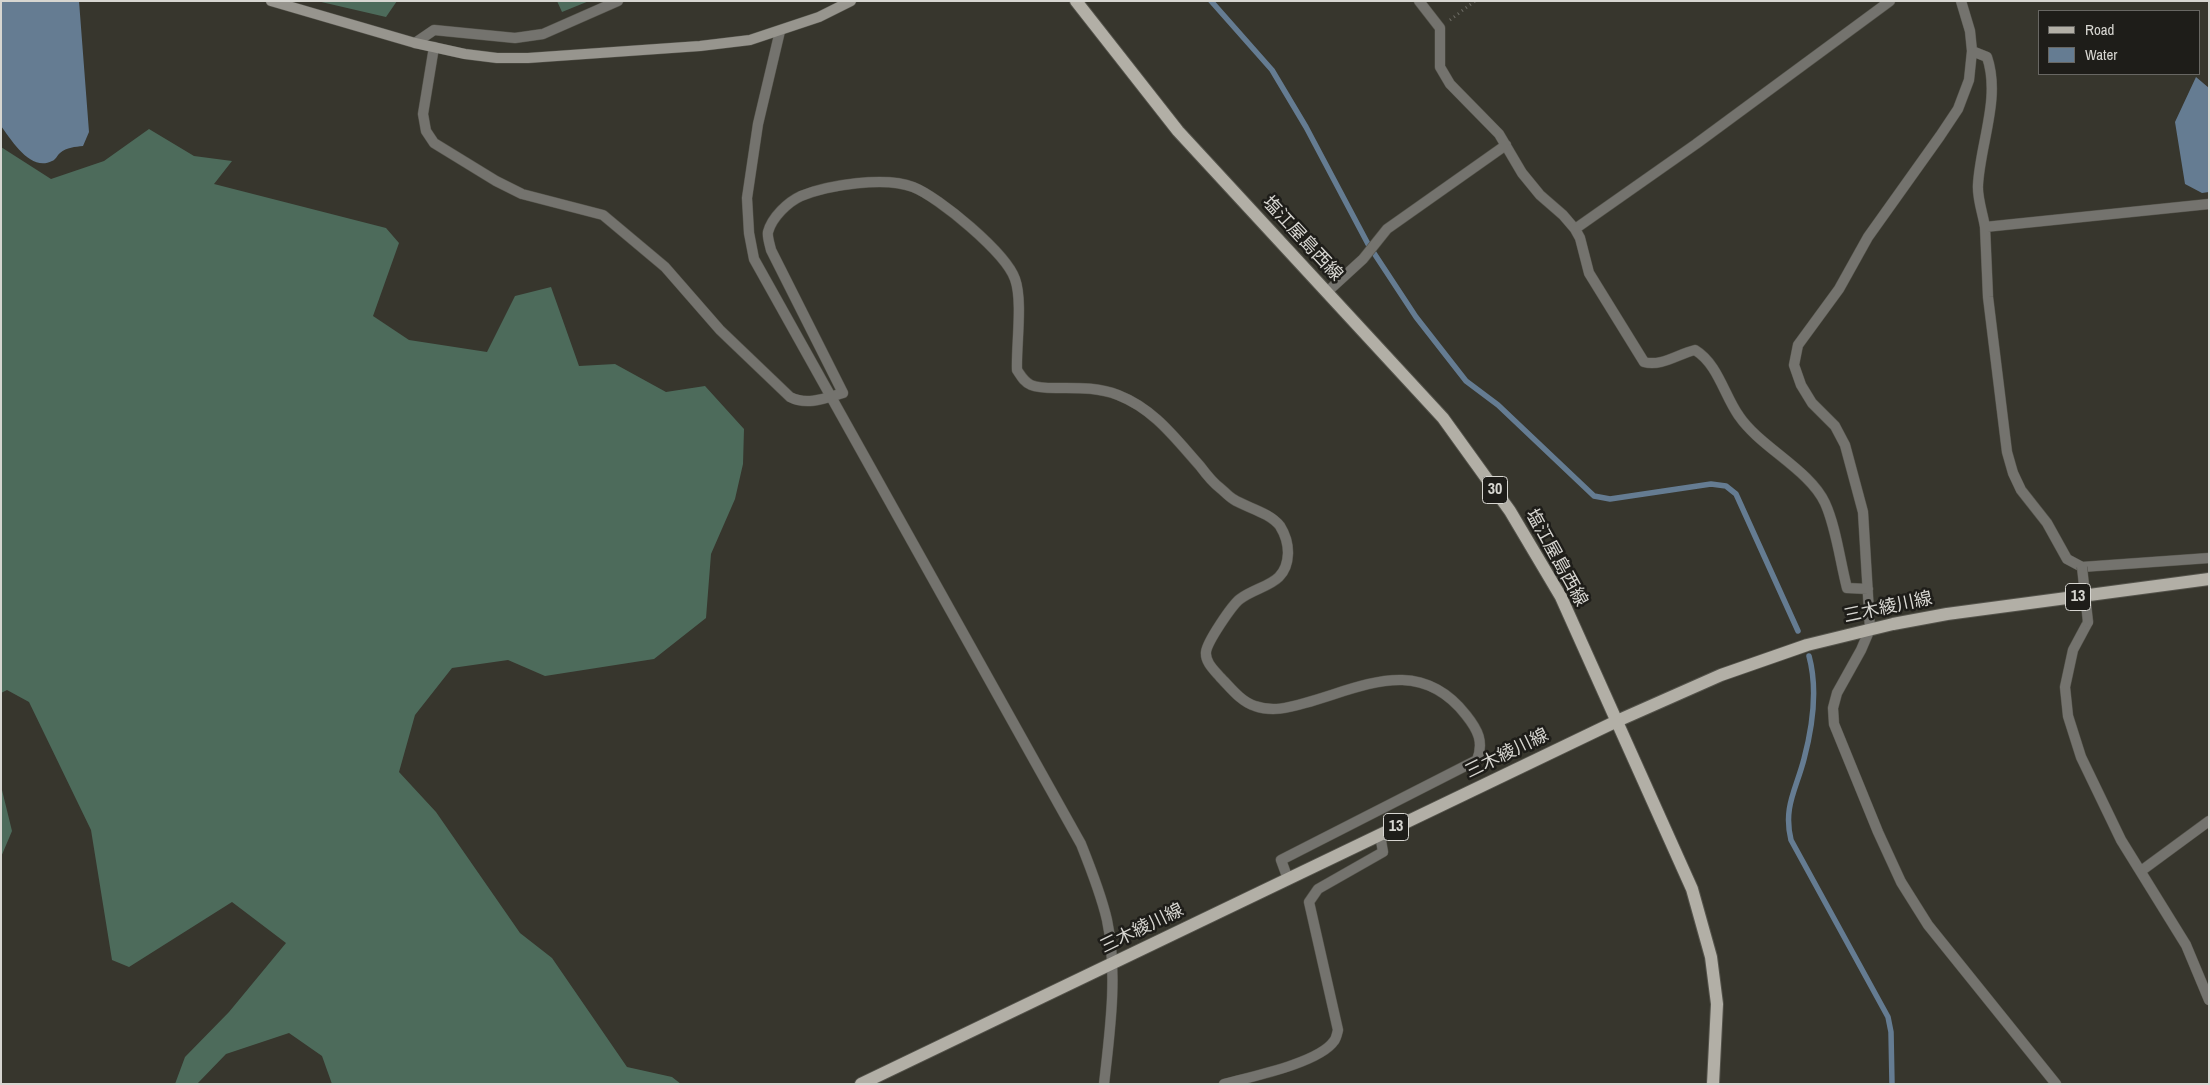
<!DOCTYPE html>
<meta charset="utf-8">
<style>
body{margin:0}
#map{position:relative;width:2210px;height:1085px;overflow:hidden;background:#37362d;font-family:"Archivo Narrow",sans-serif}
canvas{display:block}
.frame{position:absolute;inset:0;border:2px solid #d7d6d1;pointer-events:none}
.legend{position:absolute;left:2038px;top:10px;width:162px;height:65px;box-sizing:border-box;background:#1e1d19;border:1px solid #686763;margin:0;padding:6px 9px;list-style:none;font-size:15px;color:#d7d6d1}
.legend li{display:flex;align-items:center;gap:10px;height:25px}
.legend b{width:25px;border:1px solid #686763}
</style>
<div id="map">
<canvas width="2210" height="1085"></canvas>
<div class="frame"></div>
<ul class="legend">
<li><b style="height:6px;background:#b2afa6"></b>Road</li>
<li><b style="height:14px;background:#657c92"></b>Water</li>
</ul>
</div>
<script>
const context = document.querySelector('canvas').getContext('2d');
context.lineJoin = 'round';
function paint(path, color) { context.fillStyle = color; context.fill(path, 'evenodd'); }
function trace(path, color, width, dash) { context.strokeStyle = color; context.lineWidth = width; context.lineCap = dash ? 'butt' : 'round'; context.setLineDash(dash || []); context.stroke(path); }
function label(font, color, halo, rows, align = 'center') {
  context.font = font + ' "Archivo Narrow","Noto Sans JP",sans-serif'; context.lineWidth = 5; context.setLineDash([]); context.textBaseline = 'middle'; context.strokeStyle = halo; context.fillStyle = color; for (const [text, x, y, turn = 0] of rows) {
    context.save(); context.translate(x, y); context.rotate((+turn || 0) * Math.PI / 180); context.textAlign = isNaN(turn) ? turn : align; if (halo) context.strokeText(text, 0, 0); context.fillText(text, 0, 0); context.restore();
  }
}
paint(new Path2D(`
 M317,1H397L386,17Z
 M557,1H589L562,12Z
 M149,129L194,156L232,161L214,184L386,228L399,243L373,316L409,340L487,352L515,296L551,287L579,366L615,364L666,392L705,386L744,429L743,464L735,499L711,554L706,618L654,659L545,676L508,660L452,668L415,715L399,772L436,812L520,933L552,958L627,1067L672,1077L681,1084H332L322,1056L289,1033L226,1054L197,1084H175L185,1057L229,1012L286,943L232,902L129,967L112,960L91,830L29,702L7,690L1,693V147L51,179L104,161Z
 M1,786L12,831L1,857Z`), '#4d6b5b');
paint(new Path2D(`
 M1,1H79L89,132L83,146C75,147 67,147 60,153C57,155 56,160 52,161C31,172 12,141 1,126Z
 M2196,77L2209,88V192L2202,193L2185,184L2175,122Z`), '#657c92');
trace(new Path2D(`
 M1211,1L1272,70L1306,127L1368,244L1416,317L1466,381L1498,405L1594,496L1610,499L1711,484L1726,486L1736,494L1798,631
 M1809,656C1818,689 1813,725 1804,759C1796,790 1783,807 1791,840L1888,1017L1891,1032L1892,1084`), '#657c92', 5.5);
const street = new Path2D(`
 M1419,1L1440,28V67L1450,84L1499,134L1522,173L1540,195L1563,215L1575,229L1580,238L1589,273L1644,362C1661,367 1678,354 1695,350C1718,364 1724,395 1739,416C1760,447 1810,470 1825,503C1836,527 1840,561 1847,588L1868,589
 M1961,1L1970,31L1972,51L1969,80L1958,109L1940,136L1868,237L1839,289L1798,345L1794,365L1801,385L1812,403L1835,426L1845,445L1863,512L1870,629L1861,650L1837,693L1833,708L1834,724L1878,832L1901,882L1928,925L2056,1084
 M780,31L758,124L747,198L749,233L754,259L1081,844C1091,869 1101,894 1107,920C1118,973 1110,1031 1104,1084
 M415,43L434,30L515,38L543,34L618,1
 M434,47L423,114L426,131L434,143L496,181L522,194L603,215L665,267L720,330L790,397C807,406 826,398 843,393L771,250C770,245 767,237 768,232C772,217 788,202 801,196C828,185 885,176 913,187C939,197 1006,253 1015,279C1023,301 1016,346 1017,370C1021,376 1024,382 1031,385C1038,388 1048,388 1056,388C1077,388 1098,387 1118,395C1154,409 1175,438 1200,466C1206,474 1212,482 1220,488C1224,491 1228,496 1233,499C1247,508 1269,512 1280,526C1285,534 1288,543 1288,553C1287,586 1260,584 1240,599C1232,605 1207,642 1206,652C1205,662 1214,670 1220,677C1230,687 1241,702 1255,706C1272,712 1288,708 1305,703C1363,687 1419,655 1466,715C1478,730 1484,742 1477,760L1281,860L1288,879
 M1972,51L1987,57C2001,98 1980,144 1978,185C1977,198 1983,214 1985,227L2209,204
 M1985,227L1988,297L2007,452L2013,473L2021,490L2047,523L2067,559L2082,567L2209,558
 M1575,229L1696,144L1890,1
 M1327,292L1363,259L1387,229L1506,145
 M2088,622L2073,650L2065,687L2068,716L2081,757L2121,840L2186,945L2209,1000
 M2141,871L2209,821
 M1224,1084C1250,1077 1319,1063 1334,1041C1336,1039 1337,1034 1338,1030L1309,902L1318,889L1383,852L1380,835`);
const secondary = new Path2D(`
 M271,1L415,43L465,54L497,58H528L700,46L750,40L819,17L851,1`);
const primary = new Path2D(`
 M1076,1L1178,131L1443,418L1510,511L1561,597L1692,889L1711,957L1717,1004L1713,1084
 M861,1084L1617,721L1721,675L1807,645L1893,624L1947,614L2209,579`);
trace(street, '#54534b', 11);
trace(secondary, '#54534b', 11);
trace(primary, '#54534b', 14);
trace(new Path2D(`
 M1450,20L1475,1`), '#6f6e67', 3, [1, 4]);
trace(street, '#74736e', 10);
trace(secondary, '#97958e', 10);
trace(primary, '#b2afa6', 12);
const streetBridge = new Path2D(`
 M2082,567L2088,622`);
trace(streetBridge, '#54534b', 11, []);
trace(streetBridge, '#74736e', 10);
for (const [x, y, w] of [
 [1495,490,25],
 [2078,597,25],
 [1396,827,25]
]) { const box = new Path2D(); box.roundRect(x - w / 2, y - 13.5, w, 27, 4); context.fillStyle = '#1e1d19'; context.fill(box); trace(box, '#d7d6d1', 1); }
label('bold 16px', '#d7d6d1', null, [
 ["30",1495,490],
 ["13",2078,597],
 ["13",1396,827]
]);
label('18px', '#d7d6d1', '#1e1d19', [
 ["塩江屋島西線",1302,239,47],
 ["塩江屋島西線",1556,558,61],
 ["三木綾川線",1888,608,-12],
 ["三木綾川線",1507,754,-26],
 ["三木綾川線",1142,929,-26]
]);
</script>
